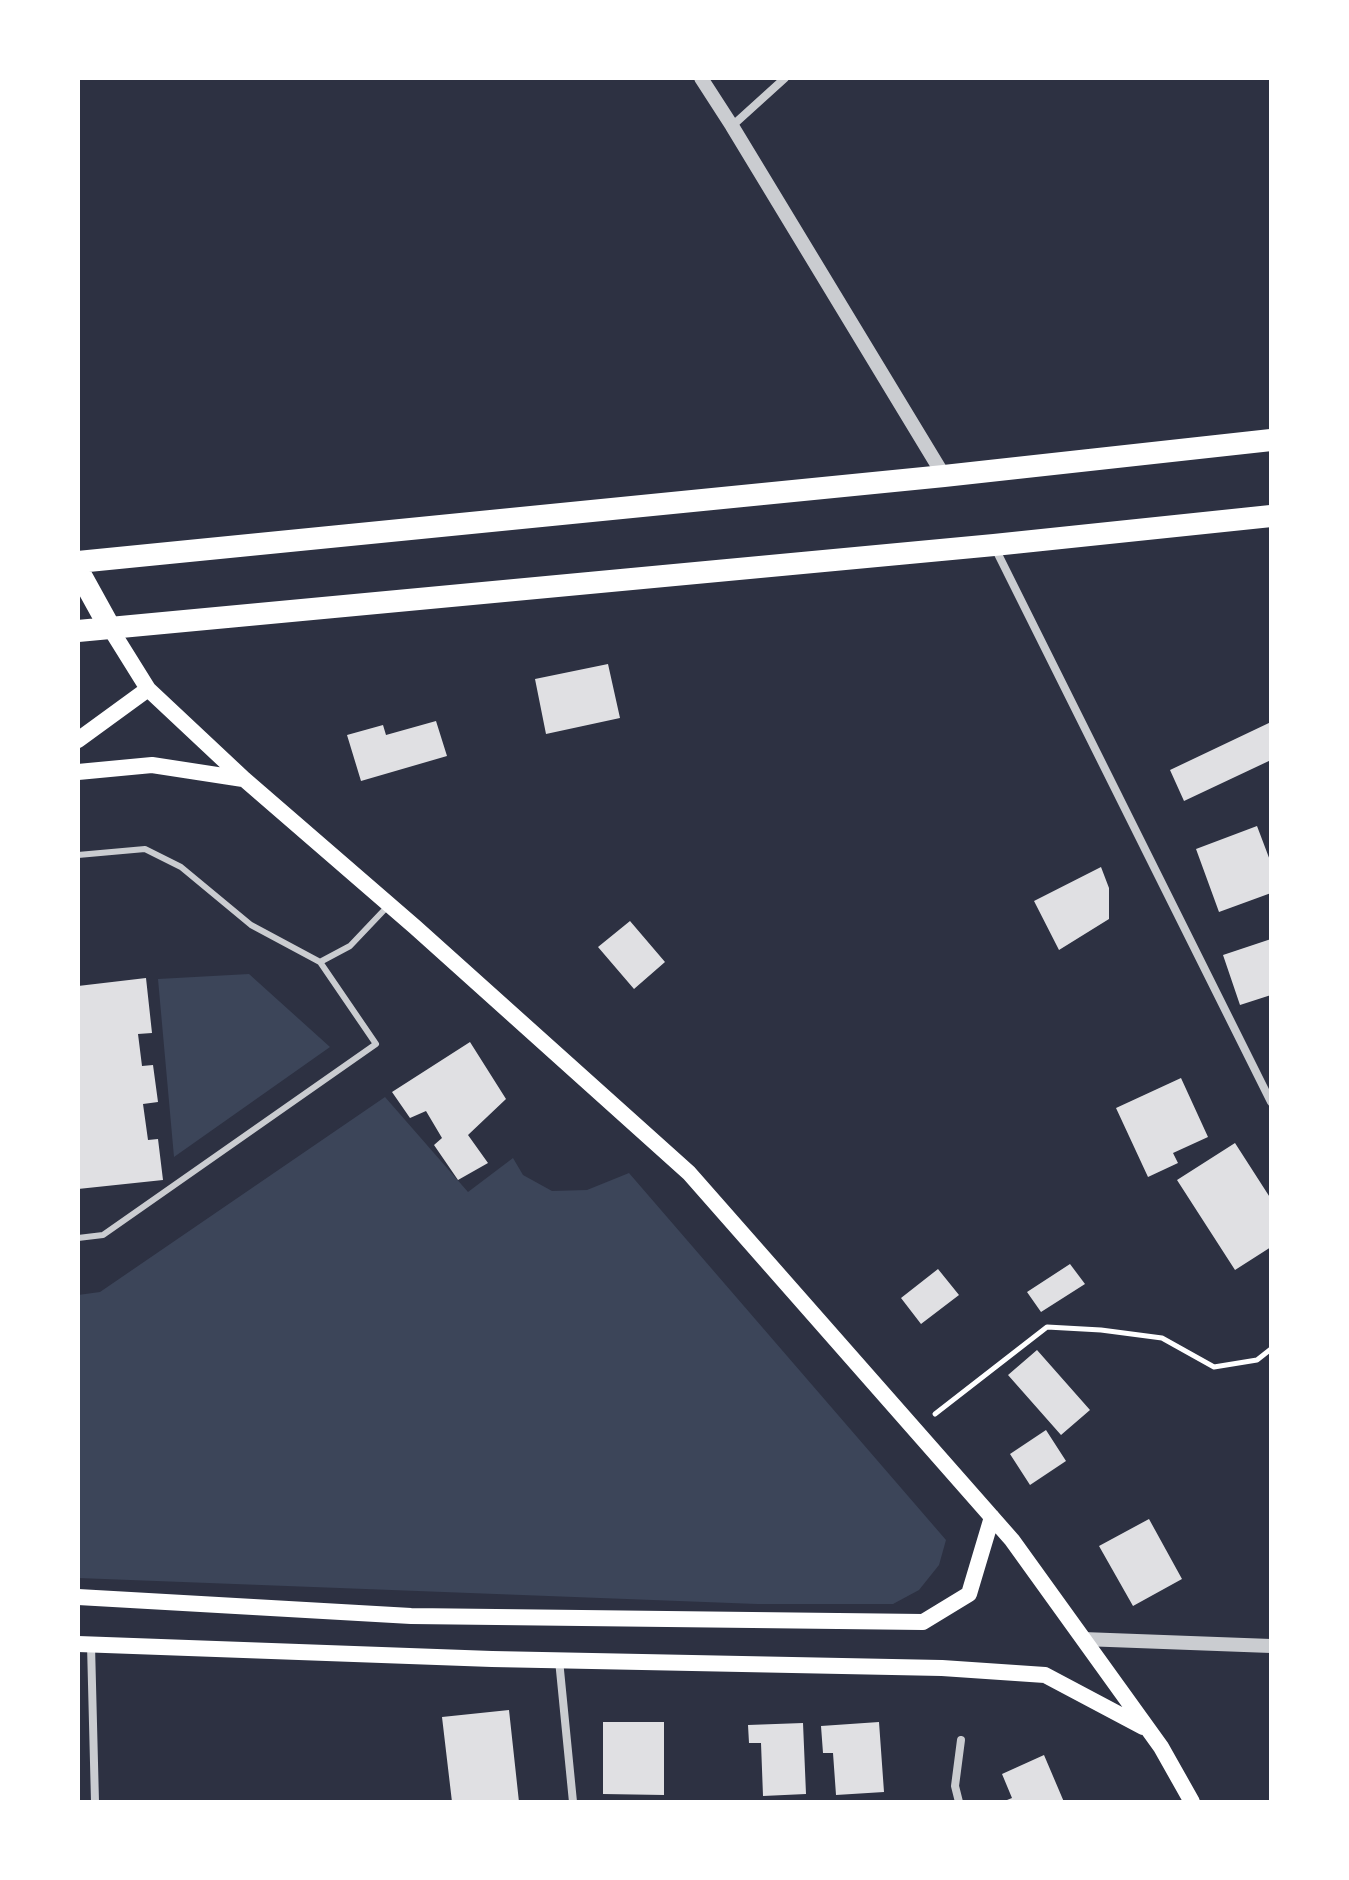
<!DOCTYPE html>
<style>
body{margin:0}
#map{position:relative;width:1349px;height:1880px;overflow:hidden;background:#2d3142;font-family:Montserrat,sans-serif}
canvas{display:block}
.frame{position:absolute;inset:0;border:80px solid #fff;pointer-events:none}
</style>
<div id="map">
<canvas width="1349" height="1880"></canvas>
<div class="frame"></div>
</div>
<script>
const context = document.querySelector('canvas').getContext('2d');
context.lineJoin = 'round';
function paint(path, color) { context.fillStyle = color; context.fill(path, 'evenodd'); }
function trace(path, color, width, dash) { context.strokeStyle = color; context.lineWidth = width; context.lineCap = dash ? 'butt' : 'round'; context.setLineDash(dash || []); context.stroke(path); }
paint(new Path2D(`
 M249,974L330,1047L174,1157L158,979Z
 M385,1097L468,1192L513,1158L523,1175L552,1191L587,1190L629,1173L946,1540L939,1565L919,1590L893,1604H757L78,1578V1295L100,1292Z`), '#3c4559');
paint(new Path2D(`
 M608,664L620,718L546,734L535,679Z
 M436,721L447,756L361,781L347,735L383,725L386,735Z
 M1271,722V760L1184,801L1170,770Z
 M1257,826L1271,863V893L1219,912L1196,849Z
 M1101,867L1109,888V919L1059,950L1034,901Z
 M630,921L665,962L634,989L598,947Z
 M1271,939V995L1240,1005L1223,955Z
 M146,978L152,1033L138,1034L142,1066L153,1065L158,1102L143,1104L148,1140L158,1139L163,1180L78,1189V986Z
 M470,1042L506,1099L468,1135L488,1163L458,1180L434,1145L442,1138L426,1111L410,1118L392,1092Z
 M1181,1078L1208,1137L1173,1153L1178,1163L1148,1177L1116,1108Z
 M1235,1143L1271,1199V1247L1235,1270L1177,1180Z
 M1070,1264L1085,1284L1041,1312L1027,1292Z
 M938,1269L959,1295L921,1324L901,1298Z
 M1037,1350L1090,1410L1061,1435L1008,1375Z
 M1046,1430L1066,1461L1030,1485L1010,1454Z
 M1149,1519L1182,1579L1133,1606L1099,1546Z
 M509,1710L519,1802H452L442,1717Z
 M603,1722H664V1795L603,1794Z
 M879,1722L884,1792L836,1795L833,1753H823L821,1726Z
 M803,1723L806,1794L763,1796L761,1743H749L748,1725Z
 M1044,1755L1064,1802H1002L1012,1798L1002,1774Z`), '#e0e0e3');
trace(new Path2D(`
 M935,1414L1047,1327L1101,1330L1162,1338L1214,1367L1257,1360L1271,1349`), '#fff', 5);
trace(new Path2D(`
 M78,855L145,849L181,867L251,925L320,962L350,946L387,907
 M78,1238L103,1235L376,1044L320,962`), '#caccd0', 6);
trace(new Path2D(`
 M732,126L785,78
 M995,548L1271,1102
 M91,1645L95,1802
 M559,1660L573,1802
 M959,1802L955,1786L961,1740`), '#caccd0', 8);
trace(new Path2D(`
 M701,78L732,126L944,476
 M1083,1639L1271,1646`), '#caccd0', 14);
trace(new Path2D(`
 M110,628L148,689L244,779L415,927L689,1173L1012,1540L1161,1747L1192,1802
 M78,740L148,689
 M78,772L152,765L243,779
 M78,1597L411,1616L923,1622L969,1594L992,1517
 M78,1644L492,1659L942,1668L1045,1675L1143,1727`), '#fff', 16);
trace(new Path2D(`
 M78,562L944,476L1271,440
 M78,570L110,628
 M78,631L994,545L1271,516`), '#fff', 22);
</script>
